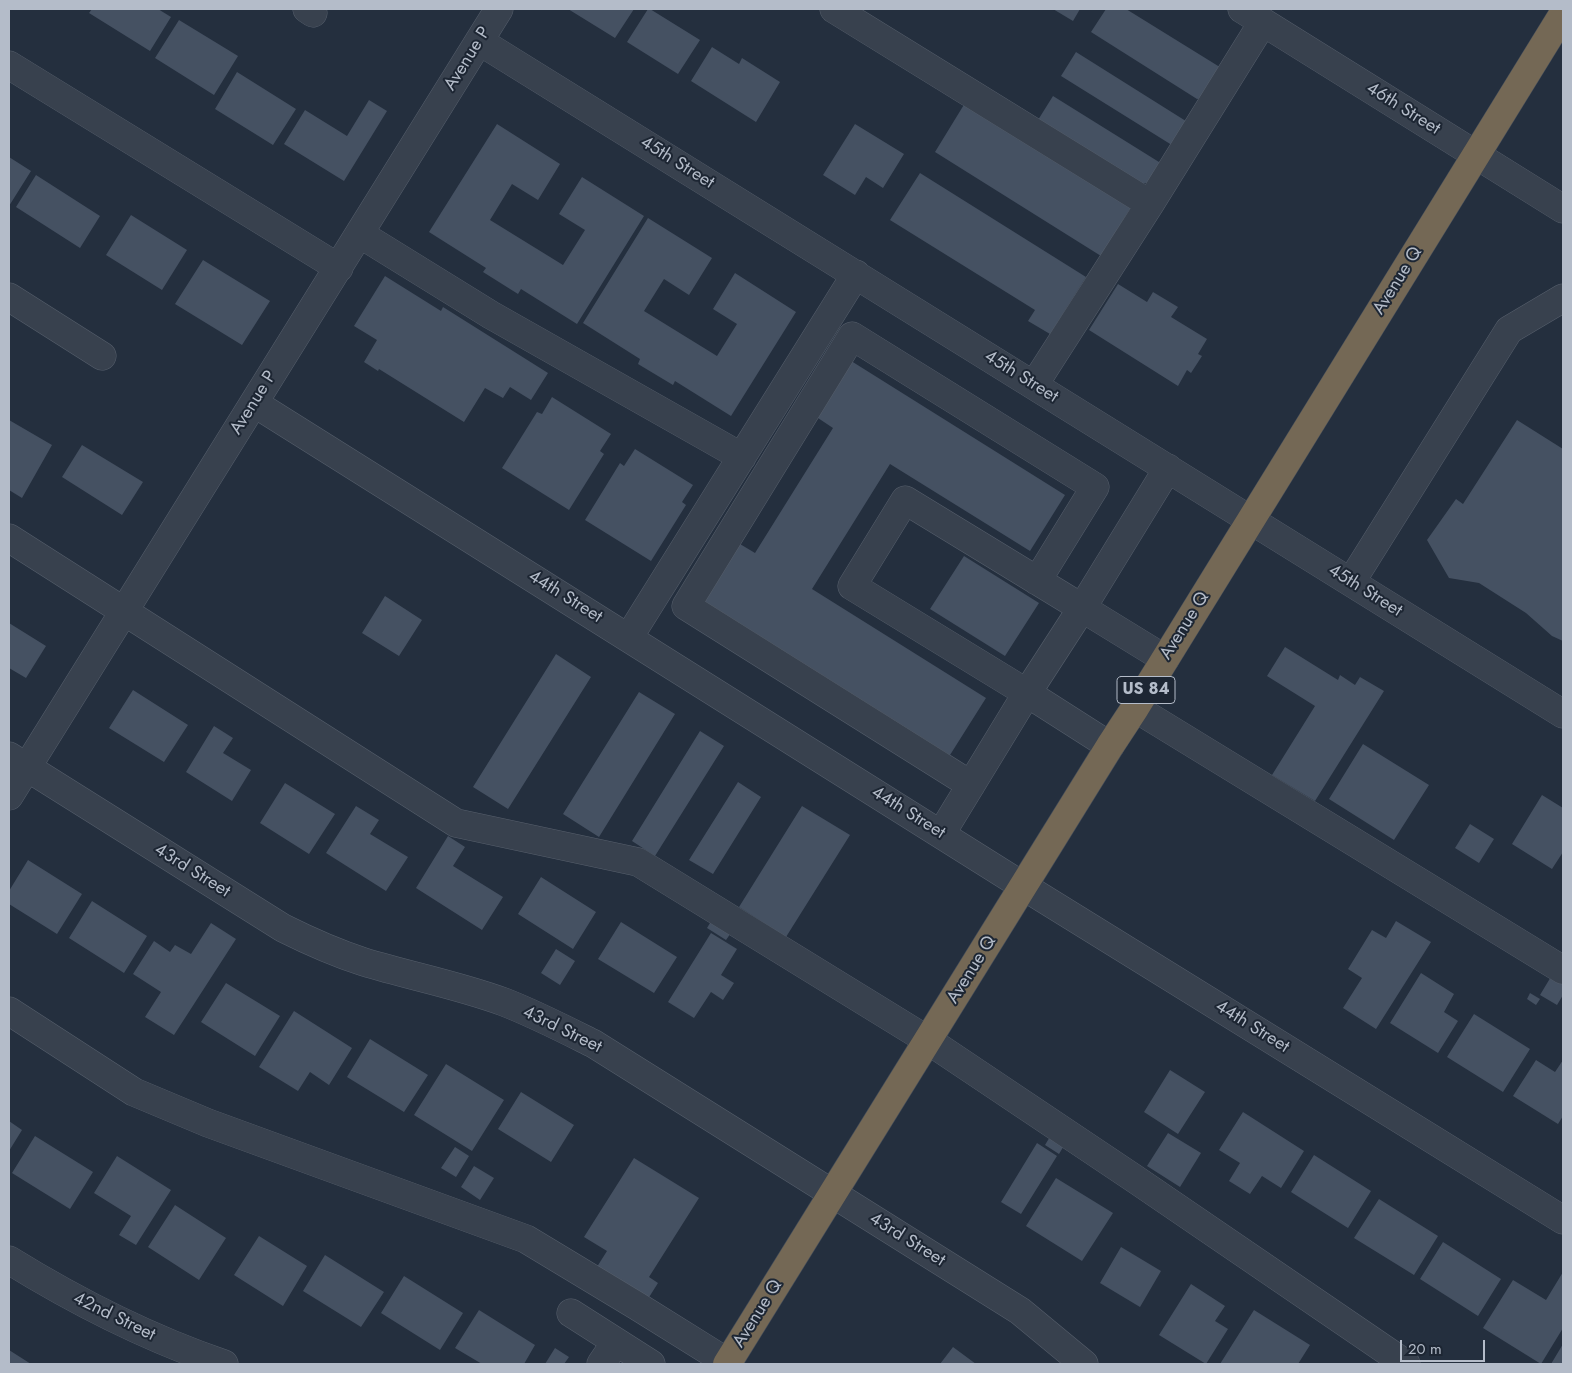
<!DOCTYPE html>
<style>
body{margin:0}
#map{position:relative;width:1572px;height:1373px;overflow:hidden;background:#242f3e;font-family:Jost,sans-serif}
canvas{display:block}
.frame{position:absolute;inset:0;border:10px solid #b4bcc9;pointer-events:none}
.scale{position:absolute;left:1400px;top:1340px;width:85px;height:22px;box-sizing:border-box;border:2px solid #b4bcc9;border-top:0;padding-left:6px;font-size:15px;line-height:18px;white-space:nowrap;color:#b4bcc9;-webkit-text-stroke:4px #1d2633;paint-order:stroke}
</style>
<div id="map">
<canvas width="1572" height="1373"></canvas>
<div class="frame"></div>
<div class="scale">20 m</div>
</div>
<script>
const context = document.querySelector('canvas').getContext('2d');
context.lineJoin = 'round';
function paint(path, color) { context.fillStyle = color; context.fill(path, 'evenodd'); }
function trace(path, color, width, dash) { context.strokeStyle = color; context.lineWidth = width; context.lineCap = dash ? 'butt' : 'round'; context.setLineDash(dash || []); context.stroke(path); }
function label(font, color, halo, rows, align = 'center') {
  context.font = font + ' Jost,sans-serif'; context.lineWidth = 4; context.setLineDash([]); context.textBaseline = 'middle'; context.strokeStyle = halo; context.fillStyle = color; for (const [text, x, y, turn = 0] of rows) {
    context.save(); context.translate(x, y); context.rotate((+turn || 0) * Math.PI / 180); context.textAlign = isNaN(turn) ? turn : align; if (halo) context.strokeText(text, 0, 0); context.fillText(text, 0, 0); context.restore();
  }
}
paint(new Path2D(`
 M92,9H158L171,17L150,51L89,13Z
 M568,9H634L615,38Z
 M648,9H650L700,40L678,74L627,42Z
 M1053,9H1080L1073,21Z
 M1106,9H1126L1223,69L1206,97L1197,99L1091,32Z
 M179,20L238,56L214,95L155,58Z
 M712,47L739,64L742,58L780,82L756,122L691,81Z
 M1076,52L1189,123L1175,147L1061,76Z
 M237,72L296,109L273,145L215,109Z
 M1053,96L1159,162L1161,172L1155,181L1141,184L1038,120Z
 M369,100L387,111L344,181L284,144L305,110L347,136Z
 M965,103L1131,207L1101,256L935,152Z
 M497,124L560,164L538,200L512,184L490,220L563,265L585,230L559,214L582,177L644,216L577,324L521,289L518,294L483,272L486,268L429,232Z
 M855,124L904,154L883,188L866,177L855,195L823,175Z
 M9,157L31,171L9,206Z
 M920,173L1086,277L1050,334L1028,321L1035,310L890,220Z
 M36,175L100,216L80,248L16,207Z
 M131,215L187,250L162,290L106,255Z
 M648,218L712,258L689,295L664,279L644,311L717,356L737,324L713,309L735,273L796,312L731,416L675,381L673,385L638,364L640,359L583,323Z
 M203,260L270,301L242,345L175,304Z
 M385,276L441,311L443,307L548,373L531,400L510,387L503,398L485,388L464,422L379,369L378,371L364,362L377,340L354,326Z
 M1118,284L1147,302L1153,292L1178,307L1171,317L1207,339L1198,354L1202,356L1191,373L1187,370L1178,386L1089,330Z
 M848,359L1065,495L1030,551L890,464L812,589L986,698L950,755L700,598L735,541L755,553L833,428L812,414Z
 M552,397L611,434L600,451L604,454L569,510L502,468L537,412L542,414Z
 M9,420L52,445L22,498L9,490Z
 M1517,420L1563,449V641L1552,636L1526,613L1479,583L1449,578L1427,540L1456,499L1463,504Z
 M82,445L143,482L122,515L62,477Z
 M635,449L693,485L682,502L686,505L651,561L585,520L620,463L624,466Z
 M964,556L1039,603L1005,656L930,609Z
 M385,596L422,620L399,656L362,633Z
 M9,623L46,646L26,678L9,668Z
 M1285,647L1338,680L1340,675L1355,685L1360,677L1384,691L1315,801L1272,775L1315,706L1267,676Z
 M556,654L591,677L508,809L473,787Z
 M133,690L188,725L164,762L109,728Z
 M639,692L675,714L599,837L563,814Z
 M214,726L233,738L223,753L251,770L232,801L186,772Z
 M700,731L724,746L655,856L632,841Z
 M1363,744L1429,785L1394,840L1329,799Z
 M738,782L761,797L713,874L689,860Z
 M285,783L335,814L309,854L260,823Z
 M1542,795L1563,808V852L1552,869L1512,844Z
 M356,806L379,820L370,834L408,857L386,891L326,853Z
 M802,806L850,835L786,937L739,907Z
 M1470,824L1494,839L1479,863L1455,848Z
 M448,836L465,847L453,866L503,897L482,930L416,888Z
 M28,860L82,894L57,934L9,904V891Z
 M541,877L596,912L573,949L518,914Z
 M92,901L147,936L124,973L69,938Z
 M713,918L733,930L726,940L707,928Z
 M1396,921L1431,942L1376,1029L1343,1008L1362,978L1348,969L1372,930L1386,938Z
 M621,922L677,957L654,993L598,959Z
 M211,923L236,939L174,1035L145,1017L161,992L133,974L154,941L170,952L175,945L191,954Z
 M711,933L737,949L721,975L734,983L723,1000L711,992L694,1018L668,1002Z
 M556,949L575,961L560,985L541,973Z
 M1421,973L1454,994L1444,1012L1458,1021L1438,1053L1390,1023Z
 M1552,975L1563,982V995L1557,1005L1540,995Z
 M226,983L280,1016L255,1056L201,1022Z
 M1530,993L1540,999L1536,1005L1527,999Z
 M294,1011L352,1048L329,1085L310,1072L298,1091L259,1067Z
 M1474,1014L1530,1049L1503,1092L1447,1057Z
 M370,1039L428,1075L404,1112L347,1077Z
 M1536,1060L1555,1072L1563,1060V1116L1558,1124L1513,1096Z
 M446,1064L504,1100L472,1151L414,1115Z
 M1170,1070L1205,1092L1178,1134L1144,1112Z
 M521,1092L574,1125L551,1162L498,1129Z
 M1243,1112L1304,1151L1281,1188L1262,1176L1250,1194L1229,1181L1240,1163L1219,1150Z
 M9,1121L22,1130L9,1151Z
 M1168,1133L1201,1153L1180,1187L1147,1166Z
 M1051,1135L1065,1144L1059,1154L1045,1145Z
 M35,1136L93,1172L70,1209L12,1173Z
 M1037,1143L1057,1156L1021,1214L1001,1202Z
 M455,1147L469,1156L456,1177L441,1168Z
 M1314,1155L1371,1191L1348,1228L1291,1192Z
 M117,1156L171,1190L136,1245L119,1235L131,1216L94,1193Z
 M634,1158L699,1198L649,1277L658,1283L646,1302L595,1270L607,1251L584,1237Z
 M474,1166L494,1178L480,1200L461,1187Z
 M1056,1178L1113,1213L1082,1261L1026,1226Z
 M1379,1199L1438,1236L1414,1275L1354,1238Z
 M175,1205L226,1238L199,1280L148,1247Z
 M259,1236L307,1266L283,1306L234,1275Z
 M1443,1242L1501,1279L1478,1316L1420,1279Z
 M1121,1247L1161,1271L1140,1307L1100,1283Z
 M325,1255L384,1292L361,1327L303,1291Z
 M1563,1272V1328L1541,1364L1483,1328L1513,1280L1546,1300Z
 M404,1276L463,1313L440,1350L381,1313Z
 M1191,1284L1225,1306L1215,1321L1228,1329L1206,1364L1159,1335Z
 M479,1310L535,1345L524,1364H482L455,1348Z
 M1254,1310L1310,1345L1298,1364H1220Z
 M1563,1344V1364H1551Z
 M953,1347L976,1364H940Z
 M555,1348L569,1357L564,1364H545Z
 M9,1350L31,1364H9Z`), '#455162');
const minor = new Path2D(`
 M307,9L313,13
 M834,9L1150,204
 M1242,9L1563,209
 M479,41L1563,714
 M9,65L339,268
 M360,234L491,315L742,457
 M9,297L102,356
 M1034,385L1150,204L1263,22
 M254,403L1023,886L1563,1220
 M9,538L456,823L638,862L929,1041L1135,1179L1406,1364
 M1351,582L1509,330L1563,298
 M629,637L856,274
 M1135,708L1563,970
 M1110,746L1027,693L1082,608L1165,659
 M9,756L283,928C309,941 336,953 364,962C410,976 458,985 504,1002C535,1014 564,1029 594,1044L1020,1311L1084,1364
 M971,785L686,606L852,336L1095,487L1037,581
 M9,796L499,9
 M941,834L1027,693L852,586L905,500L1082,608L1168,468
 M9,1011L134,1092L208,1123L526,1239L637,1306L730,1364
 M9,1260C77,1302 148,1338 224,1364
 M571,1313L651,1364
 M601,1364L616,1342`);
const highway = new Path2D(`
 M727,1364L1110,746L1135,708L1563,14`);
trace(minor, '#565f6c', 29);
trace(highway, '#434c59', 29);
trace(minor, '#38414e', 28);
trace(highway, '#746855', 28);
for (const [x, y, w] of [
 [1146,690,58]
]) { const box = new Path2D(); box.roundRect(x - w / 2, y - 13.5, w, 27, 4); context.fillStyle = '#1d2633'; context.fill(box); trace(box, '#b4bcc9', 1); }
label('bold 16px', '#b4bcc9', null, [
 ["US 84",1146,690]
]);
label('18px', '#b4bcc9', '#1d2633', [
 ["Avenue P",468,59,-58],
 ["46th Street",1403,109,32],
 ["45th Street",677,163,32],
 ["Avenue Q",1398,281,-58],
 ["45th Street",1021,377,32],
 ["Avenue P",254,403,-58],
 ["45th Street",1365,591,32],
 ["44th Street",565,597,32],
 ["Avenue Q",1185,626,-58],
 ["44th Street",908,813,32],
 ["43rd Street",192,871,32],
 ["Avenue Q",972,970,-58],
 ["44th Street",1252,1027,32],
 ["43rd Street",562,1030,26],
 ["43rd Street",907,1240,32],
 ["Avenue Q",758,1314,-58],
 ["42nd Street",114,1317,26]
]);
</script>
